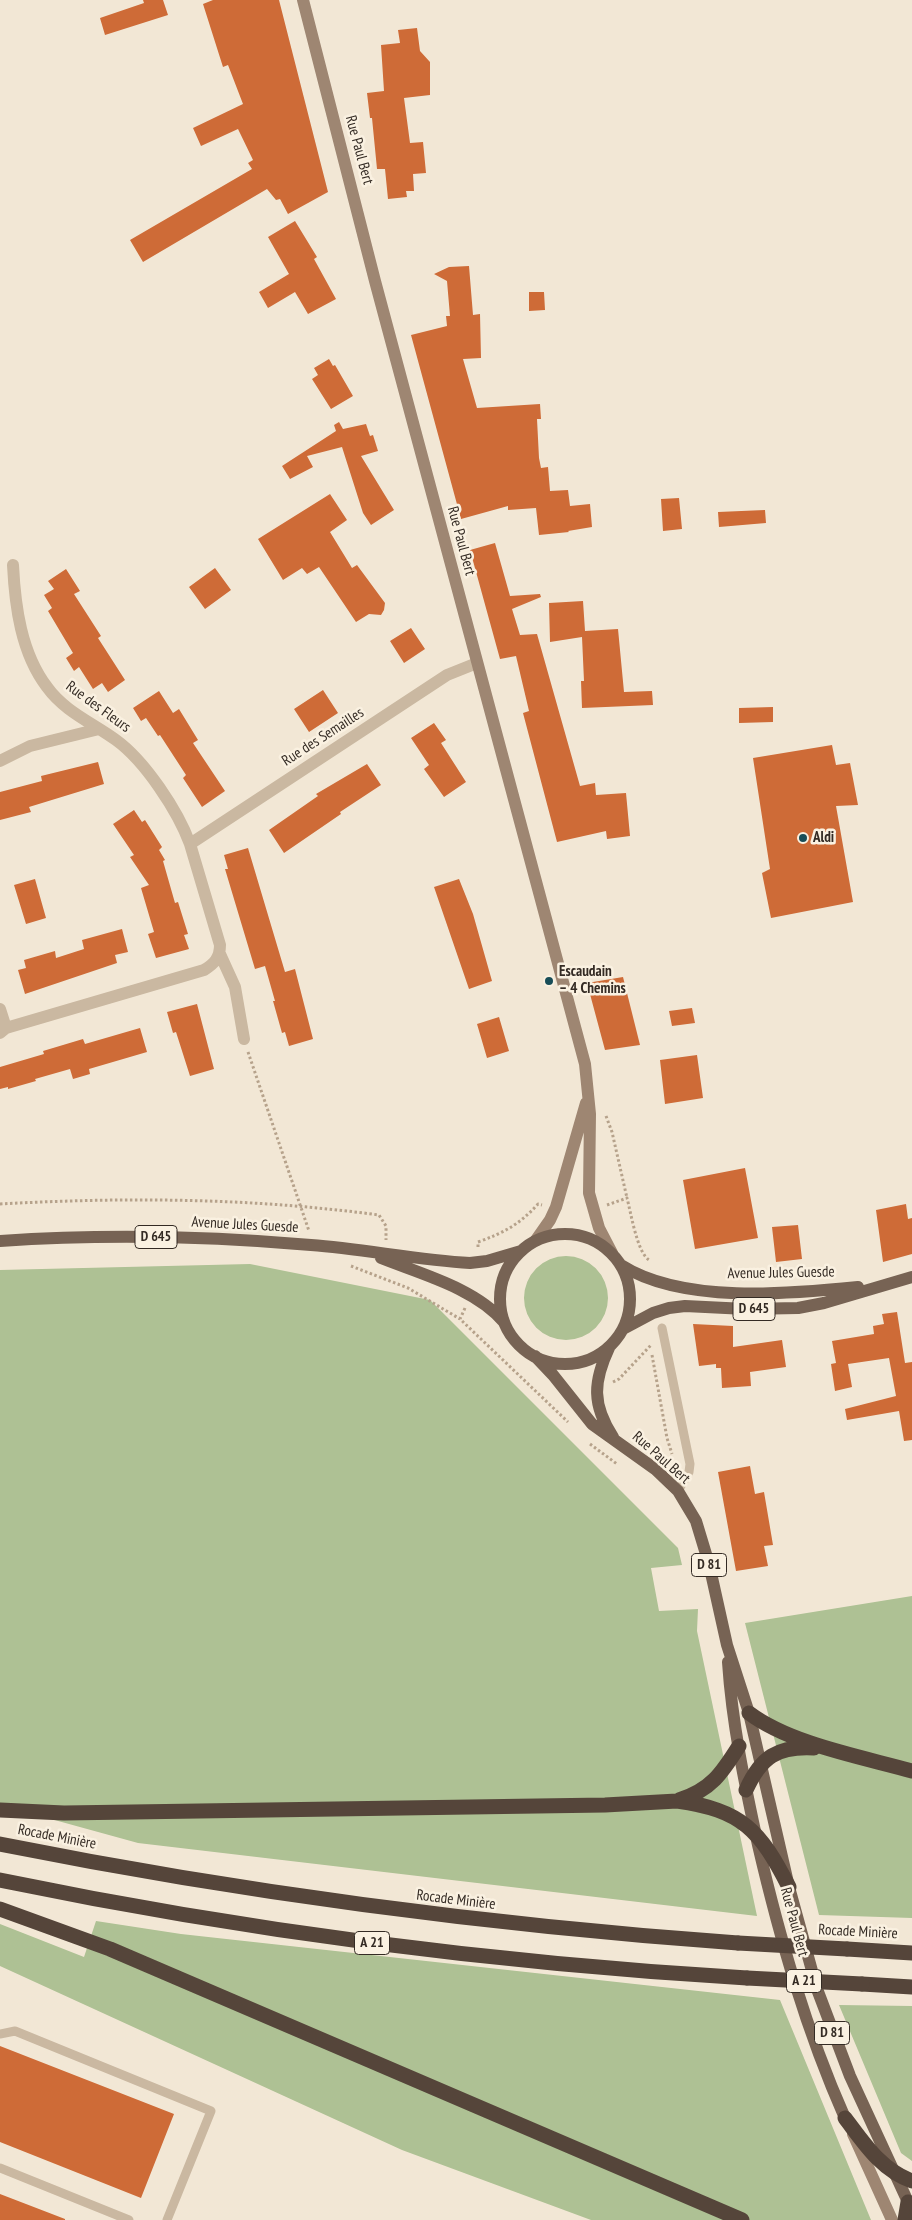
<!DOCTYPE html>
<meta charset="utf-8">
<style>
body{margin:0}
canvas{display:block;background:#f2e7d5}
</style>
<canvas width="912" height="2220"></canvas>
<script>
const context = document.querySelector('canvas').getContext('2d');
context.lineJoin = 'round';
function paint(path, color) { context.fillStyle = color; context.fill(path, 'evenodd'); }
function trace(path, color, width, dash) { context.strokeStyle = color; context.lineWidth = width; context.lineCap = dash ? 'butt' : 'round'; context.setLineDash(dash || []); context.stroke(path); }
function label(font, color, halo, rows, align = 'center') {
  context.font = font + ' "PT Sans Narrow",sans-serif'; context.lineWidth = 5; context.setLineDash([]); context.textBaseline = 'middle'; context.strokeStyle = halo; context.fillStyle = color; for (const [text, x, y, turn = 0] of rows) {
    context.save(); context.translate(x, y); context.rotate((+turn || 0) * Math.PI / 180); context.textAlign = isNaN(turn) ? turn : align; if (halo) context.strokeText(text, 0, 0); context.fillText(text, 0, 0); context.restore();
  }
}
paint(new Path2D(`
 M524 1298a42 42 0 1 1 84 0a42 42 0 1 1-84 0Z
 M250,1264L430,1300L678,1548L682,1565L651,1568L659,1611L698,1609L697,1631L757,1916L138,1843L0,1805V1270Z
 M912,1596V1918L819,1915L745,1623Z
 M96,1921L181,1934L780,2000L871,2220H591L402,2150L0,1966V1924L84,1957Z
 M839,2005L912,2006V2161L901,2153Z`), '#aec194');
paint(new Path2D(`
 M143,0H163L168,15L105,35L100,18L144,3Z
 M213,0H279L328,192L288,214L280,199L276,200L267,189L143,262L130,240L252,169L248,163L253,160L238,129L201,146L193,128L243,104L228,65L223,67L203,4Z
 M417,28L420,51L430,62V95L404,98L410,143L423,142L426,173L413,174L414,191H406L407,197L388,199L385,169H377L372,118H370L367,93L384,91L381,45L400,43L398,30Z
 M295,221L317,257L314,259L336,299L308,314L295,292L268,308L259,292L289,274L268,237Z
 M469,266L473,315L480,314L481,358L463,359L477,408L540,404L541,419H537L539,458L541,468L548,467L550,491L568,490L570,506L590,504L592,527L568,531L569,532L539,535L536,508L508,510V506L461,519L411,335L447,326L446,316H450L447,281L434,274L449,267Z
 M529,292H544L545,310L529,311Z
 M329,359L333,366L335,365L353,396L331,409L312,379L318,375L314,368Z
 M339,422L343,429L366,424L370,436L373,435L378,451L361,456L394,510L371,525L363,513L342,447L307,456L313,467L290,479L282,466L336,431L334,425Z
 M330,494L347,520L330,532L352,568L357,565L385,603L384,610L381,615L369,614L356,622L319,567L307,574L302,568L283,580L258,539Z
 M679,498L682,529L663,531L661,499Z
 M765,510L766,523L719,527L718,512Z
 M495,543L510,596L540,594L541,597L512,609L520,635L537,634L580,786L595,783L596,795L626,793L630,836L607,839L606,831L557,842L523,713L529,711L516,656L500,659L470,550Z
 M215,568L231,590L205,609L189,587Z
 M66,569L80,591L74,594L101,636L98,638L125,680L108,692L102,683L93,689L79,667L74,671L66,658L73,653L48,611L52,608L44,595L54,589L48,581Z
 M583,601L585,631L618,629L624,692L652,691L653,705L582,708L581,681H584L582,637L550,642L549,603Z
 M411,628L425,649L404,663L390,641Z
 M323,690L338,713L309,732L294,709Z
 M159,691L173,713L179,709L198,740L193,743L225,791L202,807L183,778L186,775L160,735L158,736L146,718L141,721L133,708Z
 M773,707V722L739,723V708Z
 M434,723L446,740L441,743L466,782L444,797L424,769L429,765L411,738Z
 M832,745L836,765L850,763L858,805L836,806L853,902L771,918L762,873L770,869L753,758Z
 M98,762L104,784L29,807L31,812L0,820V792L42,781L41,776Z
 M367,764L381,785L340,812L341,814L284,853L269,830L318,796L316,794Z
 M134,810L142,822L145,820L162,847L159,850L165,860L163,861L175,903L178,902L188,934L184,935L189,949L156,958L148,934L154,932L141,888L149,885L130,857L134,855L113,824Z
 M248,848L285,972L295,969L313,1039L289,1046L285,1032L282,1033L273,1001H275L265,966L255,969L225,869H228L224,855Z
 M35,879L46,918L26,924L14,885Z
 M459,879L473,914L492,981L469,989L434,887Z
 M122,929L128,952L115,955L117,963L25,994L18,970L26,968L24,960L55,951L56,958L84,949L82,940Z
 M623,977L640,1045L605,1050L587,983Z
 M197,1004L214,1069L190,1076L176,1032L173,1033L167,1012Z
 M692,1008L695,1023L672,1026L669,1011Z
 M499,1017L509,1051L487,1058L477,1024Z
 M140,1028L147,1052L89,1069L90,1074L73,1079L70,1069L35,1079L36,1081L8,1089V1087L0,1089V1067L44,1054L43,1051L83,1039L85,1044Z
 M697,1055L703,1098L665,1104L660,1060Z
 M745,1168L758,1238L695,1249L683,1180Z
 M906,1204L908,1219L912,1218V1254L883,1262L876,1210Z
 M798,1225L802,1259L776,1262L772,1227Z
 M897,1312L905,1363L912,1362V1440L904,1441L899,1411L847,1420L845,1409L896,1396L889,1358L848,1364L852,1387L835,1391L831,1364L836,1363L832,1341L874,1334L873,1326L884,1324L882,1314Z
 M693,1324L733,1326V1347L782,1340L786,1367L750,1372L751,1386L722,1388L721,1368H716V1364L699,1366Z
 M750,1466L755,1494L764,1492L773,1545L764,1546L768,1566L736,1571L718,1472Z
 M0,2046L174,2114L141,2198L0,2142Z
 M0,2194L65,2219V2220H0Z`), '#ce6b37');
trace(new Path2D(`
 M248,1052L309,1231
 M606,1116L612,1132L627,1198
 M0,1204C126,1197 253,1198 379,1215L386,1226V1240
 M607,1205L627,1198C631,1213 637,1252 649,1260
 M478,1247V1242C503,1233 519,1225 538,1204L542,1205
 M351,1266L408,1288L460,1319
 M465,1308L460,1319L568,1422
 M652,1355L667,1438L672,1454
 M613,1382L619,1379L651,1345
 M590,1444L617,1464`), '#b6a28b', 3, [2.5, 2.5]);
trace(new Path2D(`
 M662,1328L690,1464L689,1472L678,1491
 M0,2034L15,2031L211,2111L167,2220
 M0,2168L129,2220`), '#cab8a1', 9);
trace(new Path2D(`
 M13,565C15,606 21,653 47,687C65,712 93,723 116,740C145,761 178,811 190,844
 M0,761L30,746L99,729
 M220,954L235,987L244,1039
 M0,1009L6,1028
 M0,1033L6,1028L204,970C214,964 220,958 220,945L190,844L447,675L477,663`), '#cab8a1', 12);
trace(new Path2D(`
 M303,0L375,281L585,1064L590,1114L589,1193L599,1228L612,1253
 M536,1240L550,1220L556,1207L586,1103
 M853,2134L892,2220`), '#9e8672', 12);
trace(new Path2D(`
 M500 1299a65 65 0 1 1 130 0a65 65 0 1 1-130 0Z
 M0,1241C103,1234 208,1236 311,1245C364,1249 417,1260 470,1263L487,1261L521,1251
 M381,1258C421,1274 475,1288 504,1322
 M621,1265C682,1304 789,1294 858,1287
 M623,1329L653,1313L669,1308L685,1306L746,1309L798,1308L824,1303L912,1277
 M609,1348C593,1382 592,1405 613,1437
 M535,1356L553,1375L592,1424L655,1469L678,1491L696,1521L709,1564L727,1645L749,1713L789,1887L817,1989L850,2076L908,2202
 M728,1662C732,1724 745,1785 758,1845C780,1939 806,2030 845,2118`), '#776354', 12);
trace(new Path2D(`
 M749,1713C790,1744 862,1757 912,1771
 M746,1790C761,1757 777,1746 814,1748
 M679,1800C711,1790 722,1773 739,1746
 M0,1810L64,1813L605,1805L677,1801C742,1810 760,1830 789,1887
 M0,1844C245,1893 489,1925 738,1943
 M0,1880C246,1931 496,1963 747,1978
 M0,1909L110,1949L742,2220
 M847,1949L912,1953
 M862,1984L912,1987
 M845,2118C864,2143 881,2170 912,2181
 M905,2220L908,2202`), '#55453a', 15);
trace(new Path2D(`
 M738,1943L847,1949
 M747,1978L862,1984`), '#55453a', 15);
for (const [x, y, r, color] of [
 [803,838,5,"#184d57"],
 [549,981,5,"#184d57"]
]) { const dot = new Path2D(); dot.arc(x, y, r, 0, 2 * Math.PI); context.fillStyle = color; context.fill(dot); trace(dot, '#faf1e1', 2); }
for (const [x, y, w] of [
 [156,1237,42],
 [754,1309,42],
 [709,1565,35],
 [372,1943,35],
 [804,1981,35],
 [832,2033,35]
]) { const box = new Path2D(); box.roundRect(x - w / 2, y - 11.5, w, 23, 4); context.fillStyle = '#faf1e1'; context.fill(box); trace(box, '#342b24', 1); }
label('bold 14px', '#342b24', null, [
 ["D 645",156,1237],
 ["D 645",754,1309],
 ["D 81",709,1565],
 ["A 21",372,1943],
 ["A 21",804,1981],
 ["D 81",832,2033]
]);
label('15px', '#342b24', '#faf1e1', [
 ["Rue Paul Bert",359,150,75],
 ["Rue Paul Bert",461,541,75],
 ["Rue des Fleurs",98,707,36],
 ["Rue des Semailles",323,737,-33],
 ["Avenue Jules Guesde",245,1225,3],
 ["Avenue Jules Guesde",781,1273,-1],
 ["Rue Paul Bert",661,1458,41],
 ["Rocade Minière",57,1837,11],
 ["Rocade Minière",456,1900,7],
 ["Rue Paul Bert",794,1922,75],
 ["Rocade Minière",858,1932,3]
]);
label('bold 15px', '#342b24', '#faf1e1', [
 ["Aldi",813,838],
 ["Escaudain",559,972],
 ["– 4 Chemins",559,989]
], 'left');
</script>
